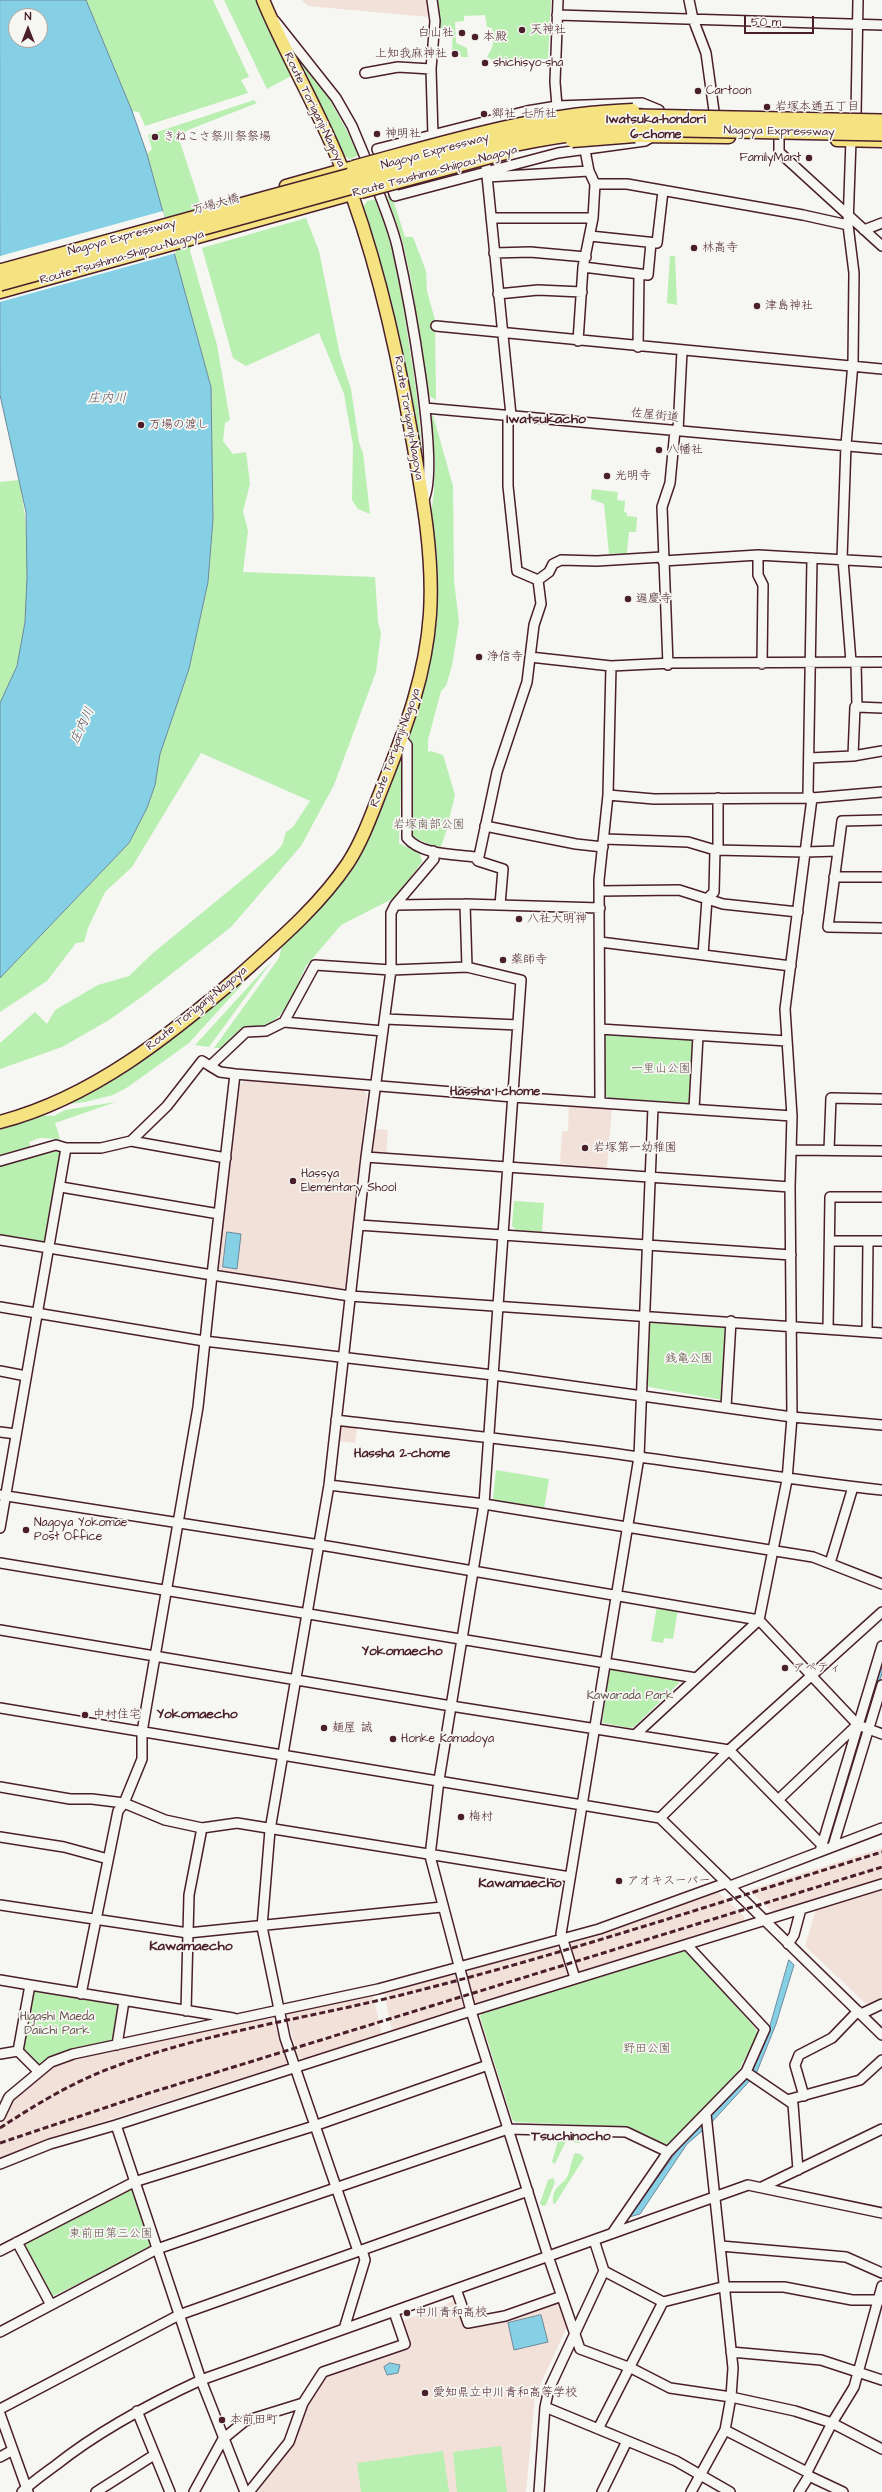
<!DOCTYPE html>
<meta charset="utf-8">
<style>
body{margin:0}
#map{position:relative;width:882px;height:2492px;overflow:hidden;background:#f6f6f2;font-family:"Architects Daughter",sans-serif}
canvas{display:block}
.north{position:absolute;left:8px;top:8px;width:40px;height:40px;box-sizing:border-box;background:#f6f6f2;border:1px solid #b1a0a2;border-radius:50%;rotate:0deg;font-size:11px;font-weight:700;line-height:16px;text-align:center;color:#4a1f2b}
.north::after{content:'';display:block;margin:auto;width:14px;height:18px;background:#4a1f2b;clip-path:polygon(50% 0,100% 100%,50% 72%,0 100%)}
.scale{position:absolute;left:744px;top:16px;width:70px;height:18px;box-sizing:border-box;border:2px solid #4a1f2b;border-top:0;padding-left:5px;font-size:12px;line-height:14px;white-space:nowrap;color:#4a1f2b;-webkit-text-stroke:3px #f6f6f2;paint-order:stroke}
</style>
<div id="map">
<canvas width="882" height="2492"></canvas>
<div class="north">N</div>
<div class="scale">50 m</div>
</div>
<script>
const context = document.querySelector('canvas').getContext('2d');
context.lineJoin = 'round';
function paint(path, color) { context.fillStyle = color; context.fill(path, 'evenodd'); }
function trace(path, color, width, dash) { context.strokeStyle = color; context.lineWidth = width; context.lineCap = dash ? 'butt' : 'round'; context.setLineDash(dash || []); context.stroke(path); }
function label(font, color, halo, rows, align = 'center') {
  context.font = font + ' "Architects Daughter","Klee One",sans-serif'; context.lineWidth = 3.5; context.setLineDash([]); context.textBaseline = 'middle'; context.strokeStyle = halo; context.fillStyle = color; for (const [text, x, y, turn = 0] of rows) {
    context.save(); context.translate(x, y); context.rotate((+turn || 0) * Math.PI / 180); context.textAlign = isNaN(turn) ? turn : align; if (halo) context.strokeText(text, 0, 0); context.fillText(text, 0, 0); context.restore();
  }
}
paint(new Path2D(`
 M302,0H429V17L308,6Z
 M245,1080L364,1090L367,1095L345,1287L342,1290L221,1270L218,1268L240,1084Z
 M569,1105L612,1108L607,1168L560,1164L562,1131H568Z
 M374,1129L388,1130L386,1153H376L373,1150Z
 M343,1426L357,1427L355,1443L339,1441L340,1428Z
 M882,1848V1879L776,1911H771L749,1890Z
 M882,1887V1999L872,2004H866L805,1946L817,1906Z
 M717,1891L744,1916V1922L689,1938L684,1942L579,1973L577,1971L570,1946L571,1942Z
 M556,1947L560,1949L569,1976L478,2004L474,2002L466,1975L470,1970Z
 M452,1975L456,1977L463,2009L392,2031L384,1992Z
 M373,1995L382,2034L303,2059L298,2057L286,2014Z
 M270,2018L273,2019L287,2060L286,2064L51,2138L0,2159V2123L4,2120L9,2104L55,2065L70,2059Z
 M456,2300L466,2327L557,2301L567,2327L535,2396L526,2492H259L260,2485L308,2400L327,2374L408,2347L402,2321Z`), '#f2e1d9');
paint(new Path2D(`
 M86,0H213L249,77L241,80L248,93L145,126L139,112L132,111Z
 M224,0H257L293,75L267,89Z
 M436,0H551L548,59L493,60L487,57C494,46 495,40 492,28L487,27L485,15L464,16V21L455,22L456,43L467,48L468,57H461L460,51H452L453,29L438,28L439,14Z
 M292,48L324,89L360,155L350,159L339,153Z
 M254,100L257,103L188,130L179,139L201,206L190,251L217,345L230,420L225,423L223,441L233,454L246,452L250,484L243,511L248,531L243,572L375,577L378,622L381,633L376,672L334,785L301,846L231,927L147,993L109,1020L62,1047L0,1069V1043L35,1012L47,1024L55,1010L98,985L129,976L153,953L275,853L282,845L286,832L293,827L310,801L201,753L132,867L105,892L88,928L84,942L76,943L47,981L0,1012V978L129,843L147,808L155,785L160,754L189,669L208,582L213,519L211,387L147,154L152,149L148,135Z
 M387,196H392L405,237H413L426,271L427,291L435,320L436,400L428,395L411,279L402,239Z
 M376,199C393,244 401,290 408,338C415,379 421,420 422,462L362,209L367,201Z
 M306,218L319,251L340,355L351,389L359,443L363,453L370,514L358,509L352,500L353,445L344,394L319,333L246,366L233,358L202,248Z
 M670,256H675L677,305L667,303Z
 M433,415L453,486L454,581L459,622L452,666L446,686L441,691L428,740V752L431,751L443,755L455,795L446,832L440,849L413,837L410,822V732L420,701L430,523L434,492L435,461L430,419Z
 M19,480C30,531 34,617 16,667C12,679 5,691 0,703V482Z
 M592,489L618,492L617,500L625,501L624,512L627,513V516L637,517L636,532H629L627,553L609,554L604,504L591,499Z
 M402,756L399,843L420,854L422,862L396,897L341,925L306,966L288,1006L277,1018L265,1026L243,1028L225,1048H214L279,958L283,942L365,842Z
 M267,957L189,1043L128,1087L113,1095L85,1102L62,1105L101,1087L141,1059Z
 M272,961L209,1047L195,1045Z
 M607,1034L693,1039L696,1043L693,1100L689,1103L608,1098L604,1094L605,1036Z
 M116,1102L55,1123L60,1139L40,1138L29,1142L31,1148L0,1156V1127L38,1115L54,1116L65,1110Z
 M57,1151L61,1152V1155L46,1239L41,1243L0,1235V1166Z
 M514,1201L544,1203L542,1232L516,1230L512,1226Z
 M654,1321L728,1326L723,1400L649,1387L647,1384L650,1323Z
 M496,1470L549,1479L544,1509L496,1501L493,1498Z
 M657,1606L678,1609L673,1639L664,1638L663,1643L651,1641Z
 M615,1668L676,1679L679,1683L635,1726L630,1728L604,1723L602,1722L610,1670Z
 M684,1951L690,1955L756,2029L757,2034L738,2072L670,2143L664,2145L624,2127L515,2122L512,2119L480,2017L482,2013Z
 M36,1992L116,2004L119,2008C118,2016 118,2032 113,2038C105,2048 59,2047 41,2065H37L22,2049L31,1994Z
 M560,2134L583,2136L584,2139L579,2143L566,2141L555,2164L552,2162Z
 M575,2153L580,2154L584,2158L555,2204L553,2203C552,2185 563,2186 568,2175C571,2168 571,2160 575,2153Z
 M553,2178L555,2182L546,2205L542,2206L540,2203L548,2180Z
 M129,2190L132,2191L150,2245L149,2249L53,2296H49L24,2247L25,2244Z
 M501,2446L507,2492H457L453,2452Z
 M443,2451L449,2492H361L357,2463Z`), '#b9efb1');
const water = new Path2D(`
 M0,0H86L132,111L147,154L211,387L213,519L208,582L189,669L160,754L155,785L147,808L129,843L0,978V703L17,666L25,622L27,577L26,512L0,395ZM16,16H40V40H16Z
 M227,1232L241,1234L237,1269L223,1267Z
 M882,1659V1673L833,1834L829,1833Z
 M789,1960L794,1965L776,2024L756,2074L710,2124L687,2144L640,2214L629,2217L687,2137L710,2117L744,2081L769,2029Z
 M541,2315L548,2342L514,2350L508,2323Z
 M390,2363L400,2365L398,2373L387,2375L384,2367Z`);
paint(water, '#85d0e5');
trace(water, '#6d899b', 1);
paint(new Path2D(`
 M163,211L176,253L0,302V256Z`), '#f6f6f2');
const minor = new Path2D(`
 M558,0L555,82L557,106L642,103L659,110
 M689,0L693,19L706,53L714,111
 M557,15L882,25
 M275,21L336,98L352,126L370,169
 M365,73L398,67L431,69
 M430,138L433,136L431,69L435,21L432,0
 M779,138V152L882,246
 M383,164L377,149L527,111L557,106
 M486,166L511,415
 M487,177L589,171
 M388,178L395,196L558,153L645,141L650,138
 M375,183C383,204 392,225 397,246C407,290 441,464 424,499
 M595,184H627L803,215L848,225
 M491,218H593
 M864,230L882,223
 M590,236L657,243L663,191
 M494,253L530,252L586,257
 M583,267L648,275L651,243
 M498,294L538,290L582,292
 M436,326L882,369
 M578,341L583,267L593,218L595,184L589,171L585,150
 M638,347L639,274
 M425,408L882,449
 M678,431L682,351
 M758,555V575L763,585L762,664
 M812,558L808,794L812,798
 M842,559L846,445L853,363L854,273L848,225L851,140L856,115L858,0
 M843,560L851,662
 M663,561L758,555L882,562
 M538,580L549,572L553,564L561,560L597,561L662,557
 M530,657L611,666L672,663L882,662
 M668,665L662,507L670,483L675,430
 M857,707L882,708
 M402,739L407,745V838C421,855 454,854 475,857L478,861L503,869L500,905
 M853,756L855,707H857L856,662
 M809,758L853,756L882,751
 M608,795L654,799L812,798L882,792
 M718,798V850
 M882,820L842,821L828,927L882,928
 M485,826L576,844L603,847
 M604,839L688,842L715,850L805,852L838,851
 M478,861L497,772L527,682L534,625L541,604L538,580L517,571L508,486V415
 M834,877H882
 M600,891L679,890L723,904L798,912
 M465,904L467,967
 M395,905L465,904L600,908
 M600,942L791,966
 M703,955L707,899L714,892L715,850
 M385,1019L518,1025
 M284,1022L383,1031
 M600,1029L787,1041
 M210,1066L220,1072L235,1074
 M600,1103L599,880L608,795L611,666
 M694,1109L698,1036
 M792,1116L513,1097L235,1074L212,1275L350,1296L882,1333
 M131,1141L167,1106L202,1061L210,1066L246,1032L266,1031L284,1022L315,965L391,970L467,967L521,980L484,1504L439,1780L430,1856L471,2011L548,2256L580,2349L631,2368L670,2388L731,2397L795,2411L832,2423L882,2449
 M791,1150L882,1151
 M829,1150L831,1098L882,1099
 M366,1157L790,1187
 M0,1161L56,1145L66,1148H101L131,1141L226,1158
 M61,1187L219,1214
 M359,1225L791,1255
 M0,1240L212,1275L198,1407L142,1732V1759L124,1803L118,1811L81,1994
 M830,1241H882
 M0,1307L204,1341L493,1375L792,1417L882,1425
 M828,1329L830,1197H882
 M867,1332L868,1241
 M0,1371L26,1376
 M726,1407L731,1321
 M336,1420C437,1432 538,1442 639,1457C720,1468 801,1481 882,1490
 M0,1432L16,1434
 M329,1485L484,1504L813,1557L882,1584
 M0,1495L333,1547L759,1620L858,1725L882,1734
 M0,1528L66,1148
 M0,1563L696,1678
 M830,1563L853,1487
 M0,1630L451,1706L729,1750L822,1845L820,1851
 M0,1708L660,1818L729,1750L882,1612
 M636,1734L759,1620L787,1480L792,1417L790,1187L792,1116L785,1009L812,798
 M0,1787L70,1799H92L124,1803L165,1820L202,1828L237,1823L570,1877
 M778,1800L857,1725
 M660,1818L882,2035
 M0,1837L64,1847L108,1859
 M822,1845L882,1646
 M833,1846L882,1685
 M730,1886L882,1828
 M0,1905L188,1933L442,1907
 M788,1944L794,1935L801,1909
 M575,1978L561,1934L639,1457L653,1107
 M0,1980L30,1985
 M186,2011L189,1895L202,1828
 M861,2014L882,2004
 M117,2045L124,2001
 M0,2054L18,2051
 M39,2072L18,2051L30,1985L233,2018
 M746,2072L793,2104L798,2170
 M804,2096L795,2065L799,2055L832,2038L858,2011
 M787,2100L860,2080L882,2060
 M0,2116L9,2097L51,2062L73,2054L378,1989L599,1929L726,1883
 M0,2164L50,2144L116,2125
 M762,2187L882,2129
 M613,2232L668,2152L746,2072L765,2029L687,1945
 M594,2240L604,2271L663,2302
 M17,2242L51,2305
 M721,2246L846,2257L882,2273
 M0,2251L134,2182L314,2126L488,2065
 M358,2251L285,2038L262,1927L270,1830L329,1485L366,1157L391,970V913L395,905L434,859L433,851
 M456,2289L468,2323L505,2316L562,2296
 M344,2329L365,2260L362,2250
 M0,2332L157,2249L508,2129L626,2132L668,2152
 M731,2352L821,2360L882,2380
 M545,2407L676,2461L730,2492
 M0,2409L179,2315L528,2191
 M137,2411L170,2492
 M0,2414L28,2492
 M598,2429L663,2302L722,2287H784L852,2300H882
 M725,2430L807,2472
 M0,2457L13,2450
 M809,2476L843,2492
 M22,2492C32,2482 44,2474 56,2465C100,2430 149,2404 201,2380L748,2185L882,2213
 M96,2492L154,2455
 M194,2492L223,2439L245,2421L303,2403
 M245,2492L201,2380L116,2125L471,2011L882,1884
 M249,2492L289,2442L303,2403L323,2372L405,2344L394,2312
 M539,2492L545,2407L549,2389L604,2271
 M602,2492L627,2441
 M691,2492L725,2430L731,2397L733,2368L706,2114
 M799,2492L809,2476L807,2472L832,2423L854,2387L882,2286`);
const major = new Path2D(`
 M635,136L729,137
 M837,140L882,141
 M286,186L350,168
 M0,292L359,192
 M0,1122C92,1098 169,1036 240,975C278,941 319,906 348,863C364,838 373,810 384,783C406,728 426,674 430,614C434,552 421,488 410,426C395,340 375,253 343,171C320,112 287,58 263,0`);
trace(minor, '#4a1f2b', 12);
trace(major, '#4a1f2b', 15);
trace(minor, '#f6f6f2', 9);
trace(major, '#f5e382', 12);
trace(new Path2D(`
 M0,2128C35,2105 71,2083 111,2068C208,2031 312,2018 413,1992C571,1952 726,1900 882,1852
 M0,2143L146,2094L882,1867`), '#4a1f2b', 3, [6, 3]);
const majorBridge = new Path2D(`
 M572,141L635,136
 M353,167C446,142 537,113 633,110
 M361,192L509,152`);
const highwayBridge = new Path2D(`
 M0,271C115,239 231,207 347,176C445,149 533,120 636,116L882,121
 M0,284L469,155C524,141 578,131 635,129L882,134`);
trace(majorBridge, '#4a1f2b', 15, []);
trace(highwayBridge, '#4a1f2b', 16, []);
trace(majorBridge, '#f5e382', 12);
trace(highwayBridge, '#f5e382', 13);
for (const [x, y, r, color] of [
 [522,30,4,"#4a1f2b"],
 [462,33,4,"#4a1f2b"],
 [475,37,4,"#4a1f2b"],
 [455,54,4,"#4a1f2b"],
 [485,63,4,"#4a1f2b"],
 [698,91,4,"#4a1f2b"],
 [767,107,4,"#4a1f2b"],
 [484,114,4,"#4a1f2b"],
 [377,134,4,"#4a1f2b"],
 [155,137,4,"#4a1f2b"],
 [809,158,4,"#4a1f2b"],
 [694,248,4,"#4a1f2b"],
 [757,306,4,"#4a1f2b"],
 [141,425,4,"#4a1f2b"],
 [659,450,4,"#4a1f2b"],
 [607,476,4,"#4a1f2b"],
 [628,599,4,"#4a1f2b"],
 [479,657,4,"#4a1f2b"],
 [519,919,4,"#4a1f2b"],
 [503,960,4,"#4a1f2b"],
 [585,1148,4,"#4a1f2b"],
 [293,1181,4,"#4a1f2b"],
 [26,1530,4,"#4a1f2b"],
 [785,1668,4,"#4a1f2b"],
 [85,1715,4,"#4a1f2b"],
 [324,1728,4,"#4a1f2b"],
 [393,1739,4,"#4a1f2b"],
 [461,1817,4,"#4a1f2b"],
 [619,1881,4,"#4a1f2b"],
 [407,2313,4,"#4a1f2b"],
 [425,2393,4,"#4a1f2b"],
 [222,2420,4,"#4a1f2b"]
]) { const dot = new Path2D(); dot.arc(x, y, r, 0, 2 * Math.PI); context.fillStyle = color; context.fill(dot); trace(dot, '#f6f6f2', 1.5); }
label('12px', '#4a1f2b', '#f6f6f2', [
 ["天神社",530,30],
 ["白山社",454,33,"right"],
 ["本殿",483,37],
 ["上知我麻神社",447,54,"right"],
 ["shichisyo-sha",493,63],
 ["Cartoon",706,91],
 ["岩塚本通五丁目",775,107],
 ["郷社 七所社",492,114],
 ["神明社",385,134],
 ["きねこさ祭川祭祭場",163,137],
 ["FamilyMart",801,158,"right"],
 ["林高寺",702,248],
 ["津島神社",765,306],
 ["万場の渡し",149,425],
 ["八幡社",667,450],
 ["光明寺",615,476],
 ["遍慶寺",636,599],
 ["浄信寺",487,657],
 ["八社大明神",527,919],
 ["薬師寺",511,960],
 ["岩塚第一幼稚園",593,1148],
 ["Hassya",301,1174],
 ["Elementary Shool",301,1188],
 ["Nagoya Yokomae",34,1523],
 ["Post Office",34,1537],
 ["アペティ",793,1668],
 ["中村住宅",93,1715],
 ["麺屋 誠",332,1728],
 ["Honke Kamadoya",401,1739],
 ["梅村",469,1817],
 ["アオキスーパー",627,1881],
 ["中川青和高校",415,2313],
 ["愛知県立中川青和高等学校",433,2393],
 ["本前田町",230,2420]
], 'left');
label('12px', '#4a1f2b', '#f6f6f2', [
 ["Route Toriganji-Nagoya",314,110,64],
 ["Nagoya Expressway",779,132,1],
 ["Nagoya Expressway",435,152,-15],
 ["Route Tsushima-Shiipou-Nagoya",435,172,-15],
 ["万場大橋",216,205,-15],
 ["Nagoya Expressway",122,238,-15],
 ["Route Tsushima-Shiipou-Nagoya",122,258,-16],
 ["佐屋街道",655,416,6],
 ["Route Toriganji-Nagoya",408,418,80],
 ["Route Toriganji-Nagoya",396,748,-70],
 ["Route Toriganji-Nagoya",197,1009,-39]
]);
label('12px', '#66534c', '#f6f6f2', [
 ["岩塚南部公園",429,825],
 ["一里山公園",661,1069],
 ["銭亀公園",689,1359],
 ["Kawarada Park",630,1696],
 ["Higashi Maeda",57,2017],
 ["Daiichi Park",57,2031],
 ["野田公園",647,2049],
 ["東前田第三公園",111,2234]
]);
label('bold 13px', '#4a1f2b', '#f6f6f2', [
 ["Iwatsuka-hondori",656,120],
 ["6-chome",656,135],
 ["Hassha 1-chome",495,1092],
 ["Hassha 2-chome",402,1454]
]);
label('italic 13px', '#5c5463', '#f6f6f2', [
 ["庄内川",107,399],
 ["庄内川",83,726,-65]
]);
label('bold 14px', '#4a1f2b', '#f6f6f2', [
 ["Iwatsukacho",546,420],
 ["Yokomaecho",402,1652],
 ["Yokomaecho",197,1715],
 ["Kawamaecho",520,1884],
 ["Kawamaecho",191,1947],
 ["Tsuchinocho",571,2137]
]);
</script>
